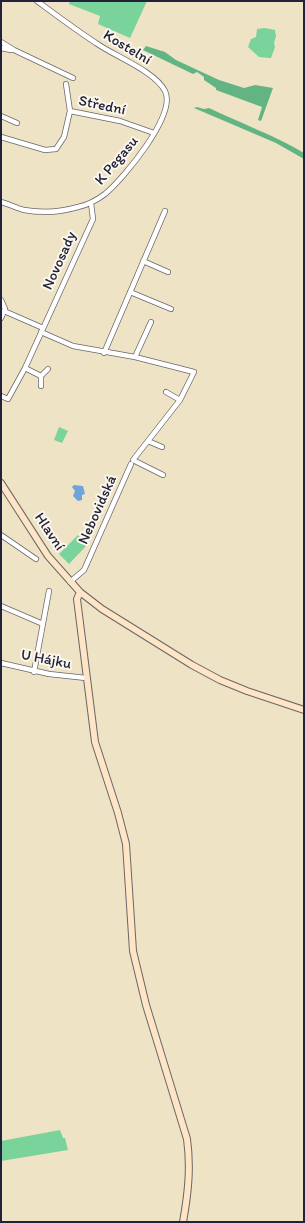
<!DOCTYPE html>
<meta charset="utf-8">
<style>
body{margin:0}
#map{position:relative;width:305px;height:1223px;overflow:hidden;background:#efe3c5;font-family:Itim,sans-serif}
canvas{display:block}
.frame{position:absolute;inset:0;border:2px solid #22223b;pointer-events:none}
</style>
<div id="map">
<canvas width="305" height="1223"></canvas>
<div class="frame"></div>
</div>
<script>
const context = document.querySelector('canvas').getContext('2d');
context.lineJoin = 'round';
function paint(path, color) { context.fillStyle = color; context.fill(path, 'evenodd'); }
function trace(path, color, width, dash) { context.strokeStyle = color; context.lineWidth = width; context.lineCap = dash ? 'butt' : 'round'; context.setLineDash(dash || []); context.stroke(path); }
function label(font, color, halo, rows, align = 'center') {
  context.font = font + ' Itim,sans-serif'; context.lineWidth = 4; context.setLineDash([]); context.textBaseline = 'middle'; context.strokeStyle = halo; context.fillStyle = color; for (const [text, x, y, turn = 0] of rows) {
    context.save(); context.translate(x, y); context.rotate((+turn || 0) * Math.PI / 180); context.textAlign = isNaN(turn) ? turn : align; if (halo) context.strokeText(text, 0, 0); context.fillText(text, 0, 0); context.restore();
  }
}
paint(new Path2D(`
 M70,1H147L130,38L98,24L100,16L69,4Z
 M265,28L275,30L276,36L274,43L275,47L271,58L259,57L248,47L251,39L256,37L257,29Z
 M59,427L68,431L62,443L54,440Z
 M78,535L87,545L69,564L59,554Z
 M60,1130L63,1138H65L68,1150L1,1161V1141Z`), '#79d39a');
paint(new Path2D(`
 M146,46L165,52L176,60L219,80L244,88L255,85L273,88L261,121L258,120L262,107L216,90V88L204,80V77L197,72L193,74L143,50Z
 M197,107L204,109L209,108C240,123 274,135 304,153V159L276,143L194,108Z`), '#62b582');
paint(new Path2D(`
 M74,485L83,486L85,494L82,495V500L78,501L73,496L75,491L72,487Z`), '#6fa3db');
const street = new Path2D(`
 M1,42L14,50L73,78
 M1,48L11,50
 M66,84L70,111
 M1,116L17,123
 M1,137L45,150L56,149L64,137L70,111L120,121L154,133
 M1,202C9,204 16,208 24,210C41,213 61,212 78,207C88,205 97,200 105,194C123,179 177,115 165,91C155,71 114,56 96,43C76,30 56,15 37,1
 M143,261L168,272
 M130,292L171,309
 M1,300L5,309L4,311
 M1,318L4,311L43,328
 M41,332L73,346L135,357L194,372L180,400L133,460L163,475
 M104,353L165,211
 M135,357L151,322
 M25,368L41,376L48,369
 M41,386V376
 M166,392L180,400
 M1,396L8,399L25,368L93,219L91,203
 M148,441L162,447
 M1,535L36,559
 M70,582L84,570L131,464
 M1,606L43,624
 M1,663L49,674L86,678
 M34,672L49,591`);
const secondary = new Path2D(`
 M1,483L48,556L80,592L102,609L192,665L220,680L247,691L304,710
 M80,592L77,599L95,742L118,813L126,844L133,951L146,1005L187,1139C191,1168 188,1194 183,1222`);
trace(street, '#6a666b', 6);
trace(secondary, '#6a666b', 8);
trace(street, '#fff', 4.5);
trace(secondary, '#fde5c5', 6);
label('15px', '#22223b', '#fbf7ec', [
 ["Kostelní",127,48,31],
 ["Střední",102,106,12],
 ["K Pegasu",117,161,-50],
 ["Novosady",60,261,-66],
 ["Nebovidská",98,510,-66],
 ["Hlavní",49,532,56],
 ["U Hájku",46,660,11]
]);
</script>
